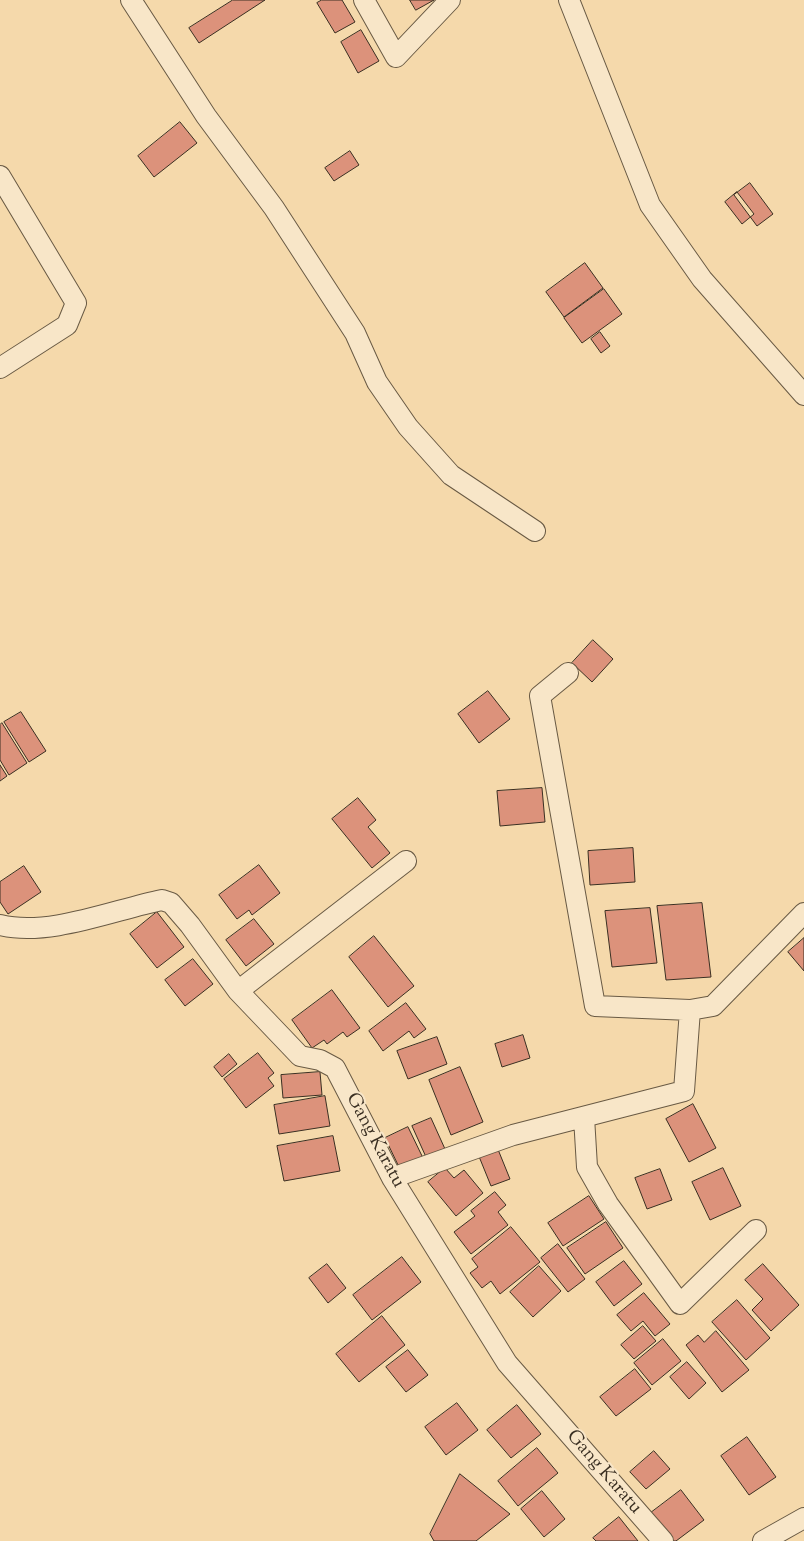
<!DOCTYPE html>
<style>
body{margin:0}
canvas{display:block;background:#f5d9ab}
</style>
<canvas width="804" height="1541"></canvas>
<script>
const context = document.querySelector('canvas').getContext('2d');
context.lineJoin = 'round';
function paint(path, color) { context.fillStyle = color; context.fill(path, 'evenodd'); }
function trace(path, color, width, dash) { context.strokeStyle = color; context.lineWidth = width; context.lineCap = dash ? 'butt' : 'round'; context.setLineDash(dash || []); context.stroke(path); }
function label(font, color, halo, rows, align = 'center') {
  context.font = font + ' "Sorts Mill Goudy",serif'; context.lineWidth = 4; context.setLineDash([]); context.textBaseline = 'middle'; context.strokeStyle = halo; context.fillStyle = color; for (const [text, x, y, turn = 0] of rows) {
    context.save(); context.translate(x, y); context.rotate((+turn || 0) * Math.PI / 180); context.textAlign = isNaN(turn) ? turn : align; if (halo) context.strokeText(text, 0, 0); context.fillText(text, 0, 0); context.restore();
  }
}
const building = new Path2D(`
 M233,0H265L199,43L189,28Z
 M322,0H342L355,22L335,33L317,3Z
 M410,0H434L416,10Z
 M361,30L379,61L358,73L341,42Z
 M180,122L197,143L154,177L138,156Z
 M350,151L359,165L334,181L325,168Z
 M750,183L773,214L757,226L734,195Z
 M737,192L754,214L742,224L725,202Z
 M585,263L603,288L564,317L546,292Z
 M604,289L622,314L582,343L564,318Z
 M600,332L610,346L601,353L591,339Z
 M593,640L613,659L592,682L572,663Z
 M488,691L510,719L479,743L458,714Z
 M21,712L46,751L29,762L4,722Z
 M2,723L27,763L9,775L0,760V725Z
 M0,765L7,776L0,781Z
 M542,788L545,822L500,826L497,791Z
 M358,798L376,820L368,827L390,853L372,868L332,819Z
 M633,848L635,882L590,885L588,851Z
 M259,865L280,893L252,915L249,910L237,919L219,895Z
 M24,866L41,892L8,914L0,902V882Z
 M702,903L711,977L666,980L657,906Z
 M650,908L657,963L612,967L605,911Z
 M157,912L184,947L157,968L130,934Z
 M254,919L274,944L246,966L226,940Z
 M374,936L414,986L388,1007L349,957Z
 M804,938V971L788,952Z
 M193,959L213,984L185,1006L165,980Z
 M332,990L360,1028L347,1037L343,1032L327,1044L324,1040L312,1048L292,1020Z
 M406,1003L426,1029L414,1038L409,1031L383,1051L369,1031Z
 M523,1035L530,1058L502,1067L495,1044Z
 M437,1037L447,1064L408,1079L397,1051Z
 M258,1053L274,1073L268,1078L274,1086L246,1108L224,1079Z
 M229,1054L237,1064L222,1077L214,1067Z
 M460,1067L483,1122L451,1135L429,1080Z
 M320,1072L322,1095L283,1098L281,1075Z
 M325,1096L330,1126L279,1134L274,1105Z
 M693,1104L716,1148L689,1162L666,1119Z
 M431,1118L445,1149L426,1157L412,1126Z
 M408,1127L423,1158L400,1169L385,1138Z
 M333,1136L340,1171L284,1181L277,1146Z
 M497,1147L510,1179L491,1186L478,1154Z
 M445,1168L454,1178L464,1170L483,1193L456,1216L428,1182Z
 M723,1168L741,1206L710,1220L692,1182Z
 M660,1169L672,1200L647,1209L635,1178Z
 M495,1192L506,1205L498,1212L508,1225L471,1254L454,1232L475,1216L471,1211Z
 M589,1196L604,1219L563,1246L548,1223Z
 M606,1222L623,1248L585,1274L567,1248Z
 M511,1227L540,1262L500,1294L491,1281L482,1288L470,1273L478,1267L472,1259Z
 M558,1244L585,1279L568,1292L541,1258Z
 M402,1257L421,1282L372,1320L353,1295Z
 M624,1261L642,1284L614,1306L596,1282Z
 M327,1264L346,1288L328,1303L309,1278Z
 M763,1264L799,1305L771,1331L752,1310L763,1299L745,1280Z
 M539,1266L561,1291L533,1317L510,1292Z
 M644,1293L670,1324L655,1336L643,1321L631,1331L617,1315Z
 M737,1300L770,1338L746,1360L712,1322Z
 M382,1316L405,1345L359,1382L336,1354Z
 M643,1326L656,1341L634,1359L621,1345Z
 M716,1331L749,1370L722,1392L686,1345L698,1335L704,1342Z
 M663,1339L681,1361L652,1385L634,1363Z
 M408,1350L428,1375L406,1392L386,1367Z
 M687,1362L706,1383L689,1399L670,1377Z
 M635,1369L651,1389L616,1416L600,1397Z
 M457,1403L478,1430L446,1455L425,1427Z
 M517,1405L541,1434L511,1458L487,1430Z
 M747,1437L776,1477L749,1495L721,1456Z
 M537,1448L558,1473L518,1506L498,1481Z
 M654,1451L670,1469L646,1489L630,1472Z
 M460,1474L510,1514L476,1541H434L430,1534Z
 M681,1490L704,1520L676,1541H668L648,1515Z
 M542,1491L565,1519L544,1537L521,1509Z
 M619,1517L638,1541H596L593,1538Z`);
paint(building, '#dc927b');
trace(building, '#3a2f22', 1);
const minor = new Path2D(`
 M131,0L206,116L274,208L355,333L377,382L408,427L451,475L535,531
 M364,0L396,57L450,0
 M569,0L650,205L702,279L804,395
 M0,176L76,303L67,325L0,368
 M568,673L540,696L595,1006L690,1010
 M0,925C49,937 113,910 162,900L171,903L190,925L238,991L300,1056L320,1060L335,1068L392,1178L507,1363L663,1541
 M238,991L406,861
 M584,1117L587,1167L608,1204L680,1304L756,1230
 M392,1178L513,1135L684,1091L690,1010L713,1006L804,913
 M763,1541L804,1518`);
trace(minor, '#695a44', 22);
trace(minor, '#f8e6c8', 20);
label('19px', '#3a2f22', '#f8e6c8', [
 ["Gang Karatu",374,1141,62],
 ["Gang Karatu",603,1473,49]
]);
</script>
